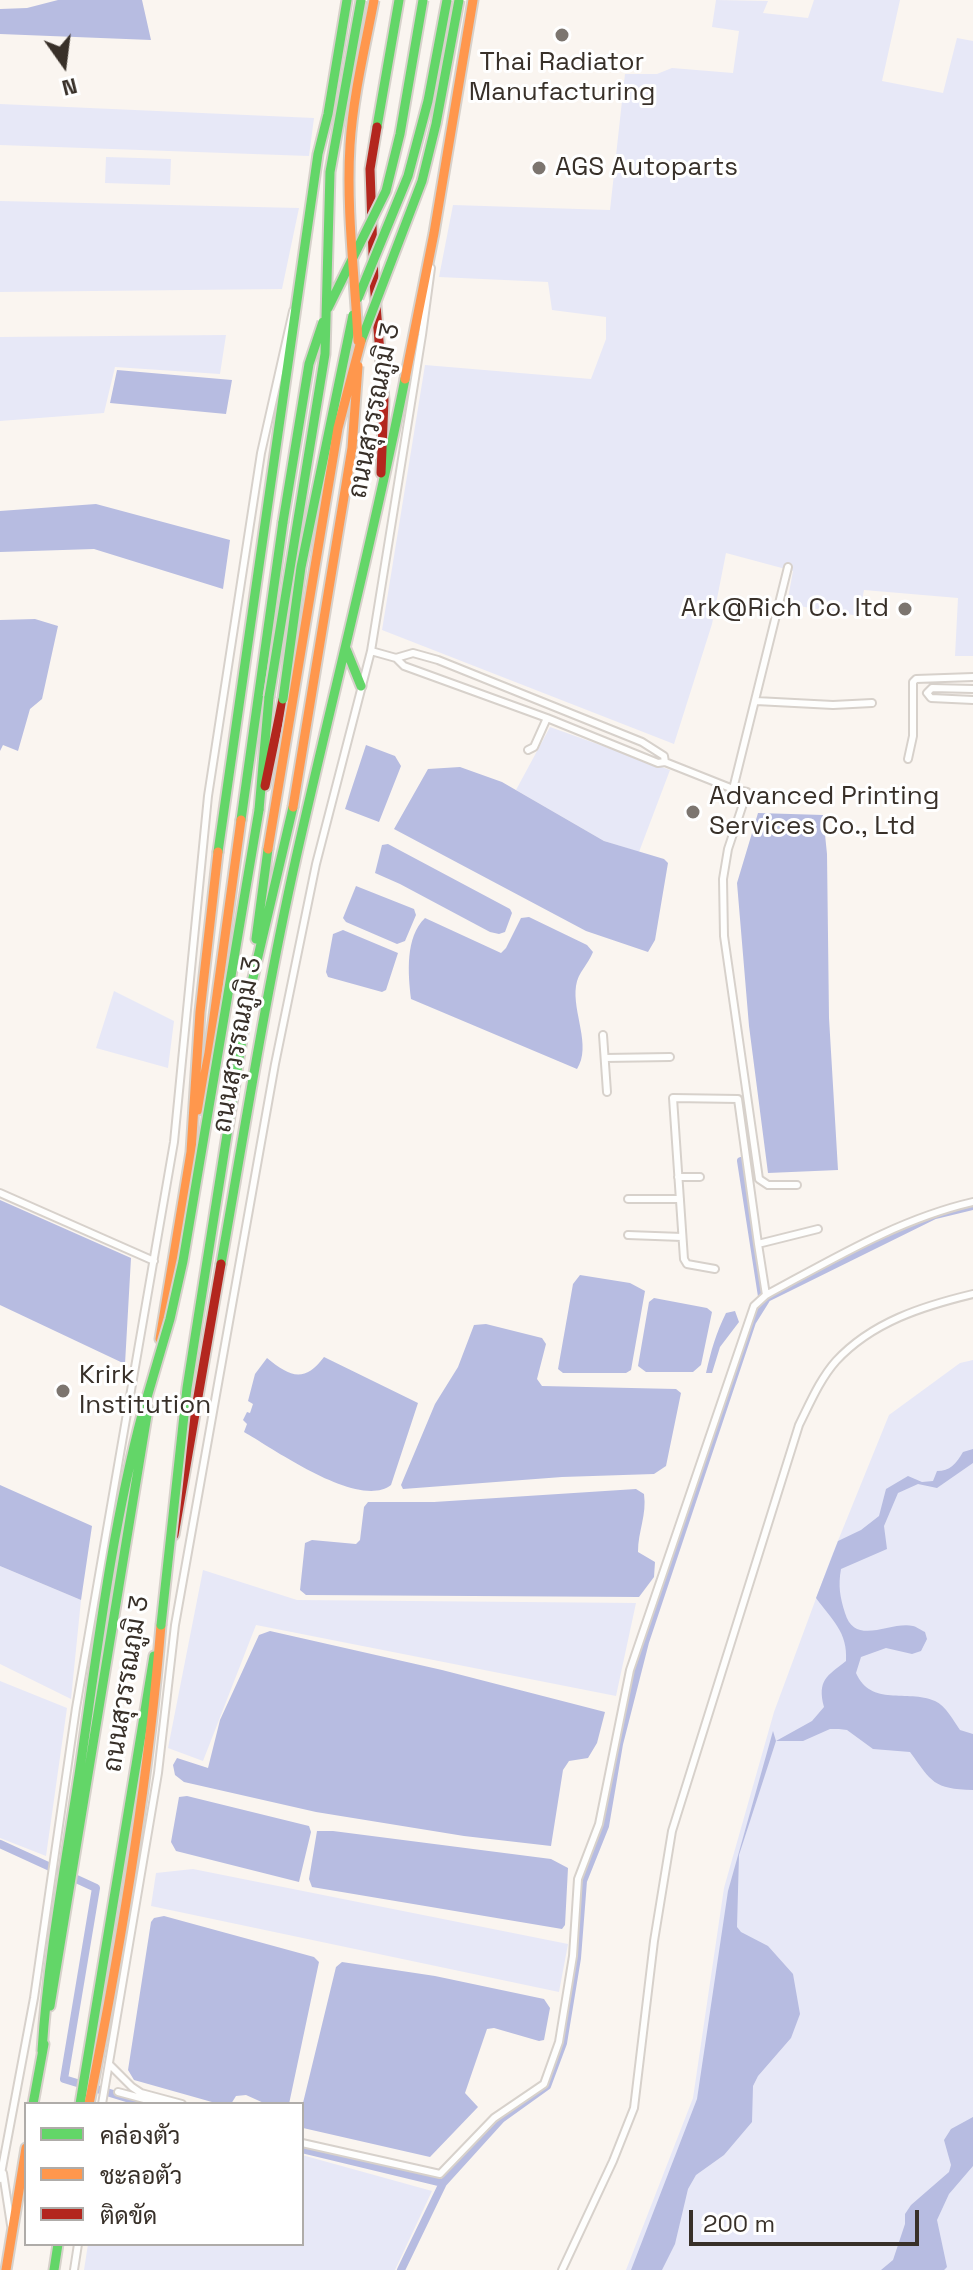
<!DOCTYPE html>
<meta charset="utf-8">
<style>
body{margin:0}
#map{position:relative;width:973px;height:2270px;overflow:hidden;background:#faf5f0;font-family:"Space Grotesk",Sarabun,sans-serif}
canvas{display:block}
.legend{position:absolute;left:24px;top:2102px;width:280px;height:144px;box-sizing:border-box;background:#fff;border:2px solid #afaca9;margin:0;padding:10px 14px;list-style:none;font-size:24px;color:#383029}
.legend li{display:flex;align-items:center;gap:16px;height:40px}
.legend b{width:40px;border:2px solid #afaca9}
.north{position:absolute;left:24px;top:24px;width:80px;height:80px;-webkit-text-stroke:6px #fff;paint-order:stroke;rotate:166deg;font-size:22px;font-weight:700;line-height:32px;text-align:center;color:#383029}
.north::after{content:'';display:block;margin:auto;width:28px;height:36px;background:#383029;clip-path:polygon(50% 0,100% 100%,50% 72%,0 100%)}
.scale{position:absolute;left:689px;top:2210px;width:230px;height:36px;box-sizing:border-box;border:4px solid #383029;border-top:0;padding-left:10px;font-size:24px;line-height:28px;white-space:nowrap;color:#383029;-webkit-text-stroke:6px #fff;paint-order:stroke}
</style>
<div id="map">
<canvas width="973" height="2270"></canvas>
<ul class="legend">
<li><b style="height:10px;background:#63d668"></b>คล่องตัว</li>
<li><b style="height:10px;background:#ff974d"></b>ชะลอตัว</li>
<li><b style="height:10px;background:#b3261e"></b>ติดขัด</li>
</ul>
<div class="north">N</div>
<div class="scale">200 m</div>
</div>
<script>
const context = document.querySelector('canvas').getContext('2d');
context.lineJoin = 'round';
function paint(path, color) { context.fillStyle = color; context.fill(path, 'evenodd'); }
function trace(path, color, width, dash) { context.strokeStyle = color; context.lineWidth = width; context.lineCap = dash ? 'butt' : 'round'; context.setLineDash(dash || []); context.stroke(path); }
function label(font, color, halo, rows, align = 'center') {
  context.font = font + ' "Space Grotesk",Sarabun,sans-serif'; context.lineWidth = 6; context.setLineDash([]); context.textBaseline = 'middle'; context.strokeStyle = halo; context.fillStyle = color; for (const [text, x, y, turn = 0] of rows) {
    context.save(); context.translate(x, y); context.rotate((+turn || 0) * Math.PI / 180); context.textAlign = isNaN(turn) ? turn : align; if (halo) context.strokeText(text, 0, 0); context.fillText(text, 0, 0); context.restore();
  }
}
paint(new Path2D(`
 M716,0L768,1L763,13L808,18L814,0H900L882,81L943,93L957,38L973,41V656H955L958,598L864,590L859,616L787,604L793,571L726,553L712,624L674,744L382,630L425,365L591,379L606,339V317L552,310L548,282L439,277L453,205L610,210L625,74H657L672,68L733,73L739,31L712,27Z
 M0,104L314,118L309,156L0,145Z
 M106,157L171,159L170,185L105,183Z
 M0,201L299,208L282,289L0,292Z
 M226,335L220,374L115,367L104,413L0,421V337Z
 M550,727L670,770L639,852L604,841L516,790Z
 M114,991L174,1021L168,1068L96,1048Z
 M973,1360V2270H626L693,2098L724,1888L774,1712L831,1558L889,1415L960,1363Z
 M0,1566L81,1600L71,1699L0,1664Z
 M203,1570L297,1600L636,1603L616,1696L256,1625L203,1761L168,1748Z
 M0,1681L67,1708L46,1856L0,1838Z
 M193,1869L568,1944L559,1992L151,1906L156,1873Z
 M302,2155L432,2191L395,2270H84L88,2244H302Z`), '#e7e8f7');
paint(new Path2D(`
 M58,0H142L151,40L0,34V9L27,8Z
 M117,370L232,380L226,414L110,403Z
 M96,504L230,540L223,589L94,549L0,552V511Z
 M35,619L58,626L42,699L30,709L18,751L3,745L0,751V620Z
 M366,745L395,756L401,766L379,822L345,809Z
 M460,767L502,782L604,841L664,859L668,863L655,940L648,952L586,931L394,829L428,769Z
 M758,813L823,815L827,854L829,1018L838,1170L768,1173L749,1026L737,883Z
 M388,844L510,909L512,913L505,932L499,934L490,932L400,884L375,873L382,845Z
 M356,886L414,909L416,915L405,941L397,944L346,922L343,918Z
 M529,917L587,945L593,952C588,965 578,972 576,986C572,1012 592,1046 577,1069L411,999C408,974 405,937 425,918L501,953L506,948L521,918Z
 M343,930L398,953L386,990L382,992L328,977L326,972L333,934Z
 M0,1200L131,1258L125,1364L0,1305Z
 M580,1275L630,1283L645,1291L631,1370L626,1373H563L558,1369L573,1284Z
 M654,1298L707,1308L712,1312L701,1365L693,1372H646L638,1366L649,1302Z
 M735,1311L739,1322L720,1347L712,1373H706C711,1351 716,1333 726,1313Z
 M486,1324L542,1338L546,1344L537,1379L542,1386L676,1389L681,1393L666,1466L654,1474L562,1477L403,1489L401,1485L435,1404L458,1367L474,1325Z
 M324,1357L418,1403L391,1485C359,1510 274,1449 244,1432L247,1424L243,1420L247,1412L250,1413L253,1404L248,1401L255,1374L267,1358C289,1376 304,1384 324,1357Z
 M973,1449V1463L937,1488L918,1484L898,1493L884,1526L887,1549L841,1569C838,1586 840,1597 845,1613C855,1647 890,1621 913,1626C915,1626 923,1631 925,1632L927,1639L921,1651L912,1654L886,1648L861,1657L856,1673C871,1707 907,1689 935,1701C946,1706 953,1720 960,1730L973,1734V1790C933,1789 932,1782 910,1752L873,1749L847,1730L839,1729H830L803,1741H776L739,1855L737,1927L741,1932L768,1946L793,1974L800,2014L791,2038L758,2076L753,2086L752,2122L724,2155L696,2175L688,2189L675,2244L662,2270H631L697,2099L728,1891L773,1731L776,1741L812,1721L824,1707C817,1680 827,1676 846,1661C848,1632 832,1620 816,1598L838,1541L861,1530L879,1516L886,1489L908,1476L922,1482L933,1481L937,1471C950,1471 956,1464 963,1452Z
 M0,1485L92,1526L81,1600L0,1566Z
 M636,1489L644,1494C647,1515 638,1531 638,1552L655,1562L654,1577L639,1597L306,1595L300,1590L305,1543L312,1540L356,1544L360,1540L364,1507L368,1502H434Z
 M270,1631L442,1670L605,1712L597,1743L588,1758L569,1761L563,1770L551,1846L464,1836L316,1812L184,1782L175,1775L173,1765L177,1758L208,1768L220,1720L259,1635Z
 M187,1796L309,1826L311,1832L299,1882L176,1851L171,1842L179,1797Z
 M317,1831H333L551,1859L568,1868L565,1925L562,1929L312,1887L309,1879Z
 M164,1916L314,1957L319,1962L289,2104H266L246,2095L236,2096L231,2104H219L134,2080L128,2070L151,1922L154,1918Z
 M342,1962L435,1976L544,1999L550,2008L544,2040L539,2041L494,2028L487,2029L465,2093L478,2107L430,2157L303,2128L302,2107L336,1967Z
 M973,2117V2166L949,2194L937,2220L947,2267L944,2270H881L893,2260L905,2224V2214L911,2205L949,2172L951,2165L944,2140L951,2129Z`), '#b7bce1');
trace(new Path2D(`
 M741,1161L763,1303
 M0,1844L96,1888L64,2079L146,2104
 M302,2149L443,2183
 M401,2270L443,2183L501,2119L547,2086L563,2043L577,1958L583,1881L605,1826L619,1744L645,1642L752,1322L767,1298L935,1215L973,1206`), '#b7bce1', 8);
const street = new Path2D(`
 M371,651L396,658L404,666L547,718L658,763L665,762L733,789L747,792L728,849L723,879L724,936L759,1179L768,1185H797
 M396,658L413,653L438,660L642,742L664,756L665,762
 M973,689L932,688L927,693L931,698L973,700
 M756,701L833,705L872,703
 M528,750L534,747L547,718
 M908,759L913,736V682L916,679L973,677
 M733,789L788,567
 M603,1035L607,1092
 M605,1058L670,1057
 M678,1177H700
 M0,1193L154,1261
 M628,1199H680
 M628,1235L682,1237
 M758,1244L766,1295
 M715,1269L687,1264L684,1259L673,1098L738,1099L758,1244L818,1229
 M109,2064L132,2087L141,2093L182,2104
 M118,2092L163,2104
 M102,2104L158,1773L175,1625L275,1064L316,864L371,651L422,335L431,268
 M302,2143L440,2174L494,2118L544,2084L559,2042L573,1956L578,1879L599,1824L630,1670L754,1306L766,1295C833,1259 899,1219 973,1202
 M3,2173L11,2225
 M0,2179L34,1998L76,1708L174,1142L208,796L261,453L293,311
 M74,2270L78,2244
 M562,2270L613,2161L634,2108L654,1941L672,1831L799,1425C810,1403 820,1379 836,1361C872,1322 923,1306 973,1294`);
const fast = new Path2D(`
 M377,127L399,0
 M346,649L361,686
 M259,810L269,697
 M241,820L283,522
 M218,852L318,154L328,114L347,0
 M256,939L268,849
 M249,995L293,807
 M221,1264C245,1128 266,992 296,858C332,698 373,540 405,379
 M50,2006L148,1409
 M42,2051C48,1958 65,1867 79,1775C97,1653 111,1531 143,1411
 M33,2104L44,2044
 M80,2104L154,1656
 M54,2270L58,2244`);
const slow = new Path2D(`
 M405,379L434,233L473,0
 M198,1110L209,1053L241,820
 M160,1339L191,1152L200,1012L218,852
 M89,2104C121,1946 148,1786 161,1625
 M6,2270L26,2148`);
const jam = new Path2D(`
 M377,127L370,169L374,282L384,400L381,473
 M265,786L283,699
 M174,1535L221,1264`);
trace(street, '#d7d1cb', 10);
trace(fast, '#d7d1cb', 13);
trace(slow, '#d7d1cb', 13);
trace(jam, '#d7d1cb', 13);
trace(street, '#fefefd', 6);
trace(fast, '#63d668', 9);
trace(slow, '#ff974d', 9);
trace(jam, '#b3261e', 9);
const fastBridge = new Path2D(`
 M358,298L408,176L428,101L447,0
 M328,308L386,191L400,134L423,0
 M361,341L422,181L436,124L459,0
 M283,522L309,364L323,322
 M269,697L325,354L330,172L361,0
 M283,699L301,567L353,315
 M143,1411L170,1319L183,1261L259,810
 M161,1625L187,1388L249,995`);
const slowBridge = new Path2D(`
 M358,341C355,276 346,210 350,145C353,96 365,48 374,0
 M293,807L352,448L358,366
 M268,849L338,428L361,341`);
trace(fastBridge, '#d7d1cb', 13, []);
trace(slowBridge, '#d7d1cb', 13, []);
trace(fastBridge, '#63d668', 9);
trace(slowBridge, '#ff974d', 9);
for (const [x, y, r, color] of [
 [562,35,8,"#7c756f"],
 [539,168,8,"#7c756f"],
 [905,609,8,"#7c756f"],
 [693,812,8,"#7c756f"],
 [63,1391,8,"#7c756f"]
]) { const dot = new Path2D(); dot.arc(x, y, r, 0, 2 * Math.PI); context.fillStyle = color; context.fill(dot); trace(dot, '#fff', 3); }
label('26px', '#383029', '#fff', [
 ["Thai Radiator",562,63,"center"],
 ["Manufacturing",562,93,"center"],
 ["AGS Autoparts",555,168],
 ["Ark@Rich Co. ltd",889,609,"right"],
 ["Advanced Printing",709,797],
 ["Services Co., Ltd",709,827],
 ["Krirk",79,1376],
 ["Institution",79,1406]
], 'left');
label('26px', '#383029', '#fff', [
 ["ถนนสุวรรณภูมิ 3",375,411,-79],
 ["ถนนสุวรรณภูมิ 3",238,1045,-80],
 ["ถนนสุวรรณภูมิ 3",127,1684,-81]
]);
</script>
